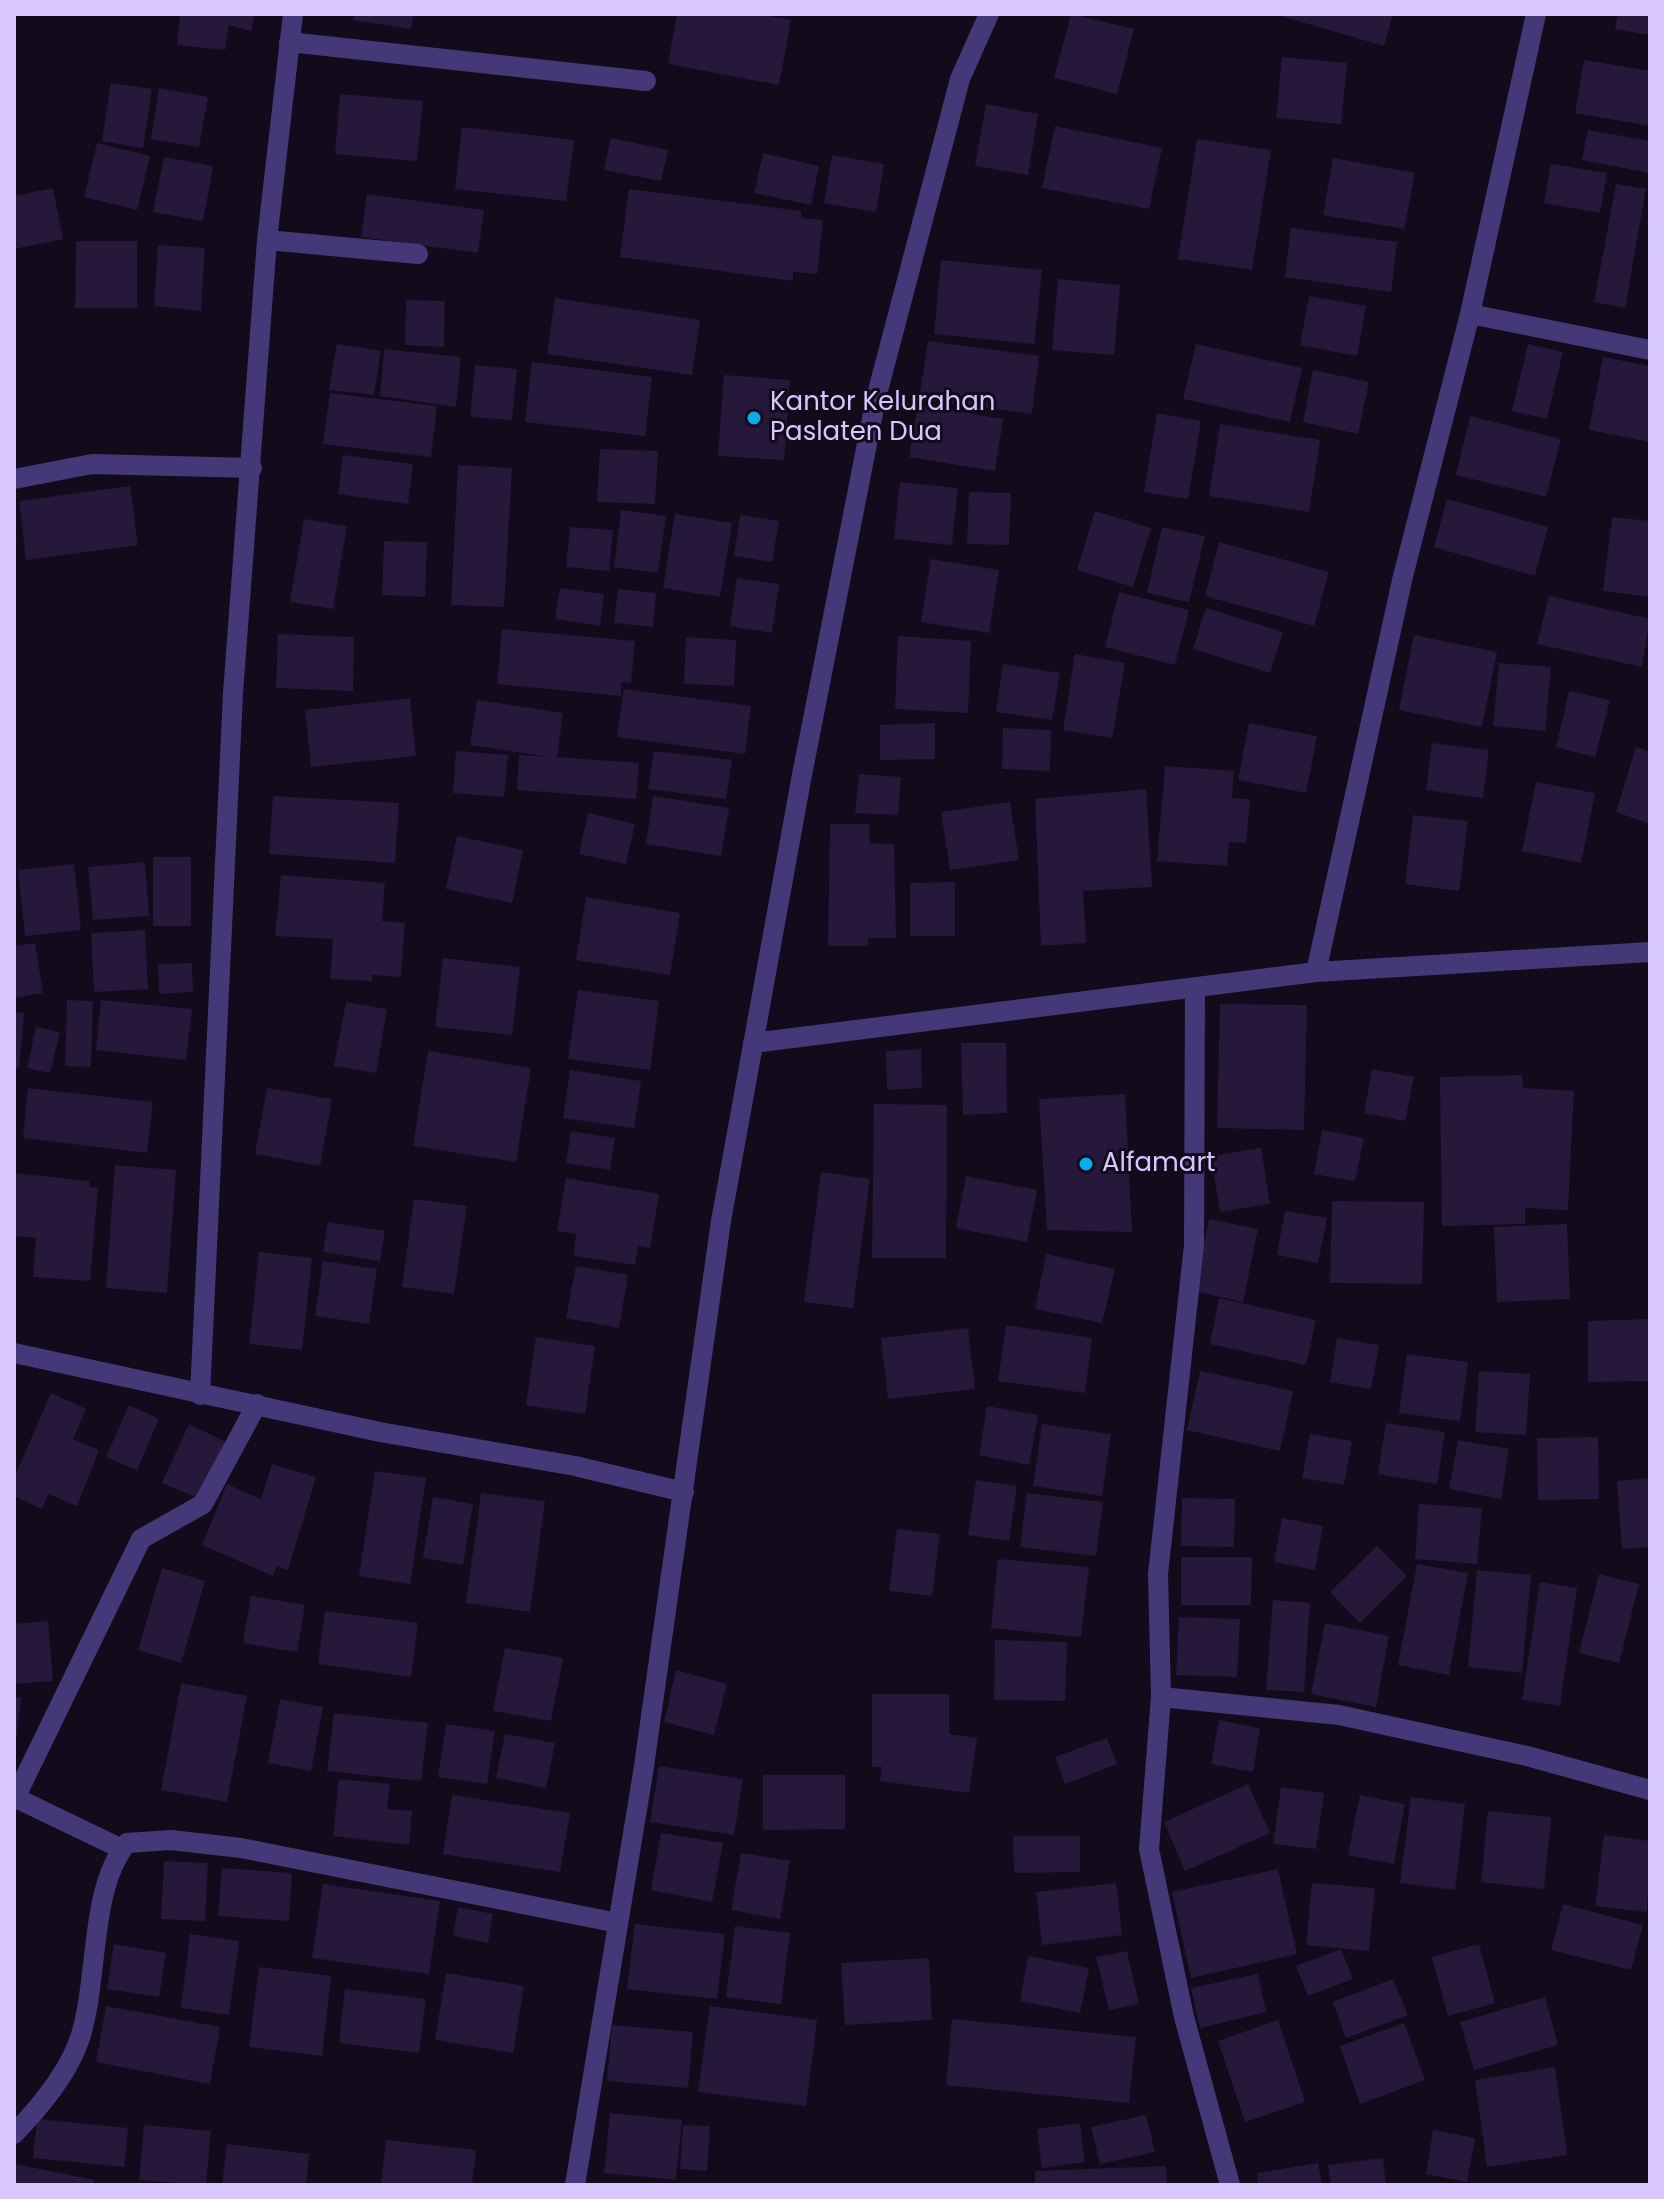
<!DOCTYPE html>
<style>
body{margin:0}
#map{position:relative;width:1664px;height:2199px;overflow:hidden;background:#110b1b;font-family:Poppins,sans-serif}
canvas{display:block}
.frame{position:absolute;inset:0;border:16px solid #d7c7fd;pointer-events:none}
</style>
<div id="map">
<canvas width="1664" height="2199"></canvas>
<div class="frame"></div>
</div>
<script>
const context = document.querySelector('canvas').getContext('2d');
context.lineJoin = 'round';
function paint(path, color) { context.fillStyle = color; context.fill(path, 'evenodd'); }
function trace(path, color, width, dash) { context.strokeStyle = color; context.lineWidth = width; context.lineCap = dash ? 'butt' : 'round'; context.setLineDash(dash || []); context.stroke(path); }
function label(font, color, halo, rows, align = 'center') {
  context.font = font + ' Poppins,sans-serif'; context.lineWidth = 6; context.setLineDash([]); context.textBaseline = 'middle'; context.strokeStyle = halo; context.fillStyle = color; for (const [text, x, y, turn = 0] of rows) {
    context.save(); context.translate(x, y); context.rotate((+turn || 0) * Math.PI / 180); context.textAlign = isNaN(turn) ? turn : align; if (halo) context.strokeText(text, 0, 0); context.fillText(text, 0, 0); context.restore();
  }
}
paint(new Path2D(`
 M180,14H255L251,31L229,25L225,50L177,45Z
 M354,14H414L411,29L353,20Z
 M677,14H758L791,20L779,85L668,64Z
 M1071,14L1134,29L1117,94L1054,78Z
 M1274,14H1393L1384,46Z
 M1618,14H1650V35L1615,29Z
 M1282,57L1347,63L1341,124L1276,118Z
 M1584,60L1650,71V126L1575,113Z
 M111,83L152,89L143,148L102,141Z
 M159,88L208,97L199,147L151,139Z
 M340,94L423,101L417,161L335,154Z
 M986,104L1038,114L1028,175L975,166Z
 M1055,126L1162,148L1149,209L1042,188Z
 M462,127L574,140L566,201L455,189Z
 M1588,130L1650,141V173L1582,160Z
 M611,138L668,150L661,181L604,170Z
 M1197,139L1271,150L1252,270L1178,259Z
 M97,143L150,156L137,210L84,197Z
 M763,153L819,166L811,205L754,193Z
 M832,155L884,164L876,212L824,203Z
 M164,157L213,166L203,221L153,212Z
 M1333,158L1415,173L1404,229L1323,215Z
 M1551,164L1607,173L1600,213L1544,203Z
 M1616,184L1646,189L1625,308L1594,302Z
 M53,188L63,239L14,249V196Z
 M629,189L801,211V218L823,220L817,274L793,272V281L620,257Z
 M367,194L484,210L478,253L361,237Z
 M1291,228L1397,242L1391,292L1285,277Z
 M76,241H137V308H75Z
 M158,245L205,248L201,311L154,306Z
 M941,260L1042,270L1034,344L934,334Z
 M1058,279L1120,285L1114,355L1052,350Z
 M1309,296L1366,306L1357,356L1300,345Z
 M555,298L700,320L692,375L547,354Z
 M406,300L445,301L444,347L405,345Z
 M928,341L1039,356L1032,414L919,399Z
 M337,344L381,351L374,395L329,390Z
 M1196,344L1302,368L1290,422L1183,399Z
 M1528,344L1563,352L1547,419L1512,411Z
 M384,349L461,357L456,407L380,396Z
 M1603,357L1650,366V442L1589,430Z
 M532,362L652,377L645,436L525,422Z
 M475,365L517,369L512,420L470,417Z
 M1313,370L1369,382L1358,434L1303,422Z
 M724,375L790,380L784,460L718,456Z
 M330,393L437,406L431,457L323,444Z
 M918,405L1003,419L995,471L909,457Z
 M1157,413L1201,421L1188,499L1144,492Z
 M1470,416L1561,439L1546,497L1456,475Z
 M1220,424L1320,440L1309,512L1209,496Z
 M600,449L658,451L655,504L597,502Z
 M343,455L413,464L408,504L338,494Z
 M458,465L512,468L504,607L451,605Z
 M900,482L958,488L952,545L894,539Z
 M130,486L138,545L26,560L19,501Z
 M969,492L1011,493L1009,545L967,544Z
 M1447,499L1548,527L1535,576L1434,547Z
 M621,510L666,516L658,573L614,567Z
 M1095,511L1151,528L1133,587L1077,570Z
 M675,514L732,523L720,597L663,588Z
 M740,515L779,521L772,562L734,556Z
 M1612,517L1650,521V597L1603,591Z
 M304,519L347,526L333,609L290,602Z
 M570,527L613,530L609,571L566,567Z
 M1162,527L1205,536L1189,602L1147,593Z
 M384,541L427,542L425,597L382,595Z
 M1219,542L1329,572L1314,626L1205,596Z
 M931,559L999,570L989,633L921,622Z
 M737,578L779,584L772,633L730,626Z
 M560,588L604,594L600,626L555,619Z
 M618,589L656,593L653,627L614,623Z
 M1119,592L1189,610L1175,665L1105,647Z
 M1549,596L1650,619L1642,667L1537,644Z
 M1206,608L1283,632L1270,673L1193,649Z
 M502,629L635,641L631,683L621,682V696L497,684Z
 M278,634L354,637L353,691L276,688Z
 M1414,635L1497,652L1482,727L1399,710Z
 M898,636L971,641L968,713L895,709Z
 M686,637L736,640L734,686L684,684Z
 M1075,654L1125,663L1112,738L1063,730Z
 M1499,663L1551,667L1545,731L1493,726Z
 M1003,664L1060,673L1052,720L996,712Z
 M624,689L751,706L745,754L617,737Z
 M1569,691L1610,700L1595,757L1556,747Z
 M410,698L416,756L311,767L305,710Z
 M477,700L563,713L557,757L639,763L636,799L517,790L519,755L551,757L470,745Z
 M935,723V759L880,760V725Z
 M1249,723L1317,736L1306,793L1238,780Z
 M1003,728L1051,730L1050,771L1002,769Z
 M1432,743L1489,750L1483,798L1426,790Z
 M1636,747L1650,752V824L1616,812Z
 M456,751L508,755L504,797L453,793Z
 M654,751L732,760L726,799L648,789Z
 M1165,766L1234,771L1232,798L1250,799L1246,843L1229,842L1227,866L1157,861Z
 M859,774L901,777L898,815L855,813Z
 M1536,782L1595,793L1581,863L1522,851Z
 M1146,789L1152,887L1083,891L1086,943L1041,946L1035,799Z
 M273,796L399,803L395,863L269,854Z
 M653,796L729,808L721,856L646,844Z
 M1010,802L1019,860L950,870L941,812Z
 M588,813L635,824L626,864L579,854Z
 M1413,815L1468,821L1459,891L1405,884Z
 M830,824H869L870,843L894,844L896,938H868V946H828Z
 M457,836L523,850L512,903L446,889Z
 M153,857H191V926H153Z
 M145,862L149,916L93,920L88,867Z
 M74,864L81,930L25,936L18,870Z
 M281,875L385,883L382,921L405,923L401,977L372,975V981L330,979L333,939L275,936Z
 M955,882V936H910V883Z
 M586,897L680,913L670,975L576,960Z
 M145,930L148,989L94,992L91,933Z
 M35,943L43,993L14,998V946Z
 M443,958L520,967L512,1035L435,1027Z
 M192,963L193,992L159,994L158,964Z
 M578,990L659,1001L650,1070L568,1059Z
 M67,1000L93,1001L91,1067L65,1066Z
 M101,1000L192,1009L186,1060L96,1050Z
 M346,1002L387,1009L376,1073L334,1066Z
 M1220,1004L1307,1005L1304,1130L1217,1128Z
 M14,1012L24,1013L19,1068H14Z
 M36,1027L60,1032L50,1073L27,1068Z
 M961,1043H1006L1007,1113L963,1115Z
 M921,1049L922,1088L887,1090L886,1051Z
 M428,1051L531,1068L516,1162L413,1146Z
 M1372,1069L1414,1077L1405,1121L1364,1113Z
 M570,1070L641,1081L634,1128L563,1118Z
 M1522,1075L1523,1088L1574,1091L1568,1210L1525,1208V1224L1442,1226L1440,1077Z
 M28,1088L153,1102L147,1153L23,1138Z
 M267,1088L332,1099L320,1166L255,1154Z
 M1125,1094L1132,1232L1047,1230L1039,1099Z
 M874,1104L947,1105L946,1258H872Z
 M1322,1130L1364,1138L1355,1181L1314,1174Z
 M571,1131L615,1138L610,1170L566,1163Z
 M1261,1148L1270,1204L1220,1212L1211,1156Z
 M115,1165L176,1170L167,1293L106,1288Z
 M821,1172L870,1179L853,1308L804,1302Z
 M14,1173L89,1181V1187L98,1188L90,1281L33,1277L36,1238L14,1236Z
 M966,1176L1037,1190L1027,1242L956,1228Z
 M566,1178L659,1194L650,1248L638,1246L635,1265L574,1256L576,1234L557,1231Z
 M414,1199L467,1206L454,1294L402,1287Z
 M1332,1201L1424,1202L1422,1284L1330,1283Z
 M1285,1211L1327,1218L1318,1263L1277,1255Z
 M1209,1219L1258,1229L1243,1302L1194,1291Z
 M328,1222L385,1231L380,1261L323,1252Z
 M1567,1224L1570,1299L1497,1302L1494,1227Z
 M259,1252L312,1258L302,1350L249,1344Z
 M1046,1254L1115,1269L1102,1323L1035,1309Z
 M323,1261L377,1269L369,1324L315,1316Z
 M576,1266L628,1275L619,1328L566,1318Z
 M1219,1298L1316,1320L1306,1365L1210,1344Z
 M1648,1319L1649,1381L1588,1382V1321Z
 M1006,1325L1092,1338L1085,1393L998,1381Z
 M968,1328L975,1389L888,1399L881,1338Z
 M536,1337L595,1346L585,1414L526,1405Z
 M1337,1338L1379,1345L1371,1389L1330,1382Z
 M1407,1354L1468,1362L1460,1421L1399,1413Z
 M1200,1371L1293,1391L1280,1451L1187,1430Z
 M1479,1371L1530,1374L1526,1435L1475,1432Z
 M51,1393L86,1409L73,1439L99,1450L77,1506L48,1494L42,1509L14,1496V1478Z
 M129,1405L159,1419L137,1470L106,1457Z
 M987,1406L1038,1415L1029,1465L979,1455Z
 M1386,1423L1445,1432L1437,1484L1378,1474Z
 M189,1424L226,1442L200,1499L162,1483Z
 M1042,1424L1111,1434L1102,1496L1033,1486Z
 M1310,1434L1352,1441L1344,1485L1302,1478Z
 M1598,1437L1599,1499L1538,1500L1537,1438Z
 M1458,1440L1509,1449L1501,1499L1449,1489Z
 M272,1464L316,1477L288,1570L277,1566L273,1576L202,1545L227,1484L261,1499Z
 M375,1471L426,1478L410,1584L359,1576Z
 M1650,1478V1547L1622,1549L1617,1481Z
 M976,1480L1017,1486L1009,1541L968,1535Z
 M481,1493L545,1501L530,1612L466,1603Z
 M1027,1493L1103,1502L1096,1556L1020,1547Z
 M433,1497L473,1504L463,1565L423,1558Z
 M1182,1498L1235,1499L1234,1547L1181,1546Z
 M1419,1504L1482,1508L1477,1564L1415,1559Z
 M1282,1518L1323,1526L1315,1570L1274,1562Z
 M897,1529L940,1534L932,1596L889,1591Z
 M1377,1546L1407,1576L1360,1623L1330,1592Z
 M1181,1557H1252L1251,1605H1181Z
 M998,1559L1089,1567L1081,1637L991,1628Z
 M1417,1564L1468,1573L1449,1675L1398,1665Z
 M162,1568L205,1581L181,1663L138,1650Z
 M1477,1570L1531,1575L1522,1673L1468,1667Z
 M1599,1574L1639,1584L1619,1663L1579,1653Z
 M1540,1582L1577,1588L1560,1706L1522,1700Z
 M251,1596L305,1605L297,1652L243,1643Z
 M1273,1600L1310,1603L1304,1692L1266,1690Z
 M325,1611L418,1623L411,1677L318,1664Z
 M1179,1617L1240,1619L1237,1677L1176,1675Z
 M48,1621L53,1681L14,1684V1624Z
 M1325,1623L1389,1636L1376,1707L1311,1694Z
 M995,1640L1067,1642L1065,1701L994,1700Z
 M505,1648L563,1658L551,1721L493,1711Z
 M676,1670L727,1684L714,1735L664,1722Z
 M181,1683L247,1696L227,1802L161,1790Z
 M872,1694H949V1734L977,1738L969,1793L880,1781L882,1767H872Z
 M14,1697L21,1698L16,1742H14Z
 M280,1699L323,1707L311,1771L268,1763Z
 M334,1713L428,1723L421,1781L327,1771Z
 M1219,1720L1260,1728L1253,1772L1211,1764Z
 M446,1724L495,1731L487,1784L438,1777Z
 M505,1734L555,1743L546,1788L496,1778Z
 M1107,1738L1117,1764L1065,1784L1055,1757Z
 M659,1766L743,1779L734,1835L650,1822Z
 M763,1775H845V1829L763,1830Z
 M339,1779L390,1784L387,1809L412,1811L409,1845L333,1836Z
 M1248,1784L1270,1833L1185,1871L1164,1822Z
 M1281,1787L1324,1793L1316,1849L1273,1844Z
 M452,1795L570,1813L560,1872L443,1854Z
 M1360,1795L1405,1804L1394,1864L1348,1855Z
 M1411,1797L1465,1804L1455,1890L1400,1883Z
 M1488,1811L1551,1817L1544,1889L1481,1882Z
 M661,1833L723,1843L712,1902L651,1890Z
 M1604,1835L1650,1841L1647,1912L1595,1906Z
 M1013,1836H1080V1872L1014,1873Z
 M741,1853L790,1861L780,1919L731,1910Z
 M164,1861L208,1863L205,1921L161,1919Z
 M222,1868L292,1873L289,1921L218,1916Z
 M1278,1869L1297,1954L1191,1978L1172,1892Z
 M1116,1883L1122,1935L1042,1945L1036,1892Z
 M1312,1883L1375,1888L1369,1951L1306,1945Z
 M323,1884L440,1901L429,1974L312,1958Z
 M1563,1904L1643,1925L1631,1970L1551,1950Z
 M458,1907L493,1914L488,1943L453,1936Z
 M635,1924L725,1934L717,1999L627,1989Z
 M735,1926L790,1933L781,2004L726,1997Z
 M190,1934L239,1941L229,2015L181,2008Z
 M114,1944L166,1953L159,1997L107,1989Z
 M1479,1944L1495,2003L1448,2016L1432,1957Z
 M1341,1949L1353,1979L1308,1996L1296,1966Z
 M1127,1951L1139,2004L1109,2010L1096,1957Z
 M1028,1956L1089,1968L1080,2013L1020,2001Z
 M929,1958L932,2020L845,2025L841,1963Z
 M259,1967L331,1976L322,2056L249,2047Z
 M446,1973L524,1986L513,2053L435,2040Z
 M1258,1974L1266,2012L1200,2028L1191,1988Z
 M1393,1979L1408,2015L1346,2038L1333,2002Z
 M345,1989L426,1999L419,2053L339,2043Z
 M1545,1997L1558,2045L1474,2070L1460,2022Z
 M106,2006L220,2027L210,2084L96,2062Z
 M710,2006L817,2020L806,2106L698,2092Z
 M952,2019L1136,2037L1129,2103L946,2085Z
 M1278,2020L1305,2102L1245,2122L1218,2041Z
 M1404,2023L1425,2080L1360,2104L1340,2046Z
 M612,2025L693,2032L688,2088L607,2081Z
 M1555,2067L1567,2155L1487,2167L1475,2080Z
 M610,2113L682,2120L676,2180L604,2173Z
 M1146,2115L1155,2152L1100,2164L1091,2127Z
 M37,2119L128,2128L124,2167L33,2158Z
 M1080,2123L1085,2162L1042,2168L1037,2129Z
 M144,2125L211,2131L206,2185L139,2180Z
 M683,2125L710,2126L707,2171L680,2169Z
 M1433,2130L1475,2138L1467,2182L1426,2174Z
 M386,2140L476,2150L472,2185H381Z
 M227,2144L309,2154L306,2185H222Z
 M1383,2158L1386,2185H1331L1328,2165Z
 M1318,2163L1322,2185H1258L1257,2173Z
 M15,2164L94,2180V2185H14Z
 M1166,2166L1167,2185H1035V2171Z`), '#25183b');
trace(new Path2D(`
 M289,42L646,81
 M267,240L418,254
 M1470,314L1650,350
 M14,479L92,464L252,468
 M1316,972L1403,576L1470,314L1536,14
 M1195,987L1194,1245L1158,1574L1161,1697L1149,1849L1184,2017L1230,2185
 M753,1043L1316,972L1650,952
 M14,1353L380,1432L575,1466L684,1492
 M200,1395L233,693L267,240L293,14
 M1161,1697L1339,1715L1527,1756L1650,1790
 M16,1798L122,1849
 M14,1800L141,1539L203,1504L257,1404
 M14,2134C40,2107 68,2074 80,2038C99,1979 89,1889 127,1843L171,1840L241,1848L618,1923
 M575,2185L643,1773L721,1221L801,780L876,398L960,79L989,14`), '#453878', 20);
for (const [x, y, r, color] of [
 [754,418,8,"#09ace8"],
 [1086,1164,8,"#09ace8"]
]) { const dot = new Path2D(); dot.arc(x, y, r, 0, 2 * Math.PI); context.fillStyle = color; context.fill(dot); trace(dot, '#110b1b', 3); }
label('26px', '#d7c7fd', '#110b1b', [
 ["Kantor Kelurahan",770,403],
 ["Paslaten Dua",770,433],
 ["Alfamart",1102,1164]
], 'left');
</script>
